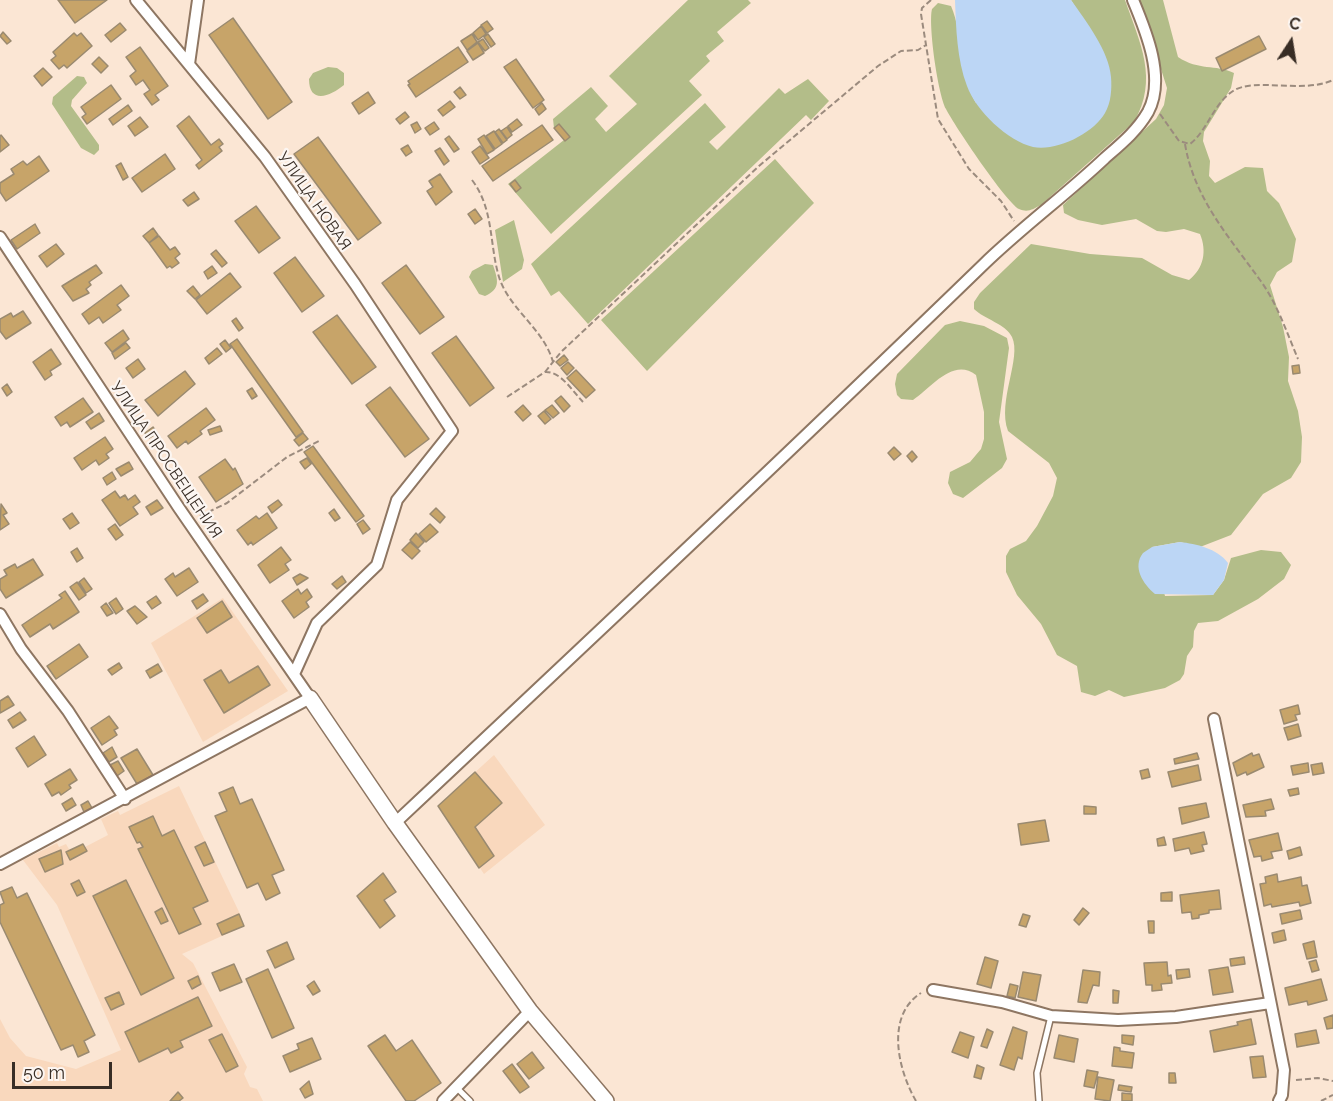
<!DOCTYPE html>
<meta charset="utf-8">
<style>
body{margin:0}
#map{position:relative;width:1333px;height:1101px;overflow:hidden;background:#fbe6d4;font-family:Raleway,sans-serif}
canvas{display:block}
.north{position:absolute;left:1261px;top:12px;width:60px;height:60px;-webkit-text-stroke:4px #fcf6f2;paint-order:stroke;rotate:12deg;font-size:16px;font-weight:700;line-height:24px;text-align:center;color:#382d25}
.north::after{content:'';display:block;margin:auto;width:21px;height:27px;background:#382d25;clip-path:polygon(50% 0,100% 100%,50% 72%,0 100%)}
.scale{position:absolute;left:12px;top:1062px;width:100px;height:27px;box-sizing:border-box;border:3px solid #382d25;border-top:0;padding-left:8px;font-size:18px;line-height:21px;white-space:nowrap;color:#382d25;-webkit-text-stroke:4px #fcf6f2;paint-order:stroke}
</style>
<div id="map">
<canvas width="1333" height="1101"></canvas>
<div class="north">С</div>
<div class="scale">50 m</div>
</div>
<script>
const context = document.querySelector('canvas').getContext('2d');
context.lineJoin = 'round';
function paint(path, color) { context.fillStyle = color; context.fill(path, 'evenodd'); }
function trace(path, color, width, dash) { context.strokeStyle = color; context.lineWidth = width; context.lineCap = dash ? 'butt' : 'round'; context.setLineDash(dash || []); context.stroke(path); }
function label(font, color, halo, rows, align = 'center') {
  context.font = font + ' Raleway,sans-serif'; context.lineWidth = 4.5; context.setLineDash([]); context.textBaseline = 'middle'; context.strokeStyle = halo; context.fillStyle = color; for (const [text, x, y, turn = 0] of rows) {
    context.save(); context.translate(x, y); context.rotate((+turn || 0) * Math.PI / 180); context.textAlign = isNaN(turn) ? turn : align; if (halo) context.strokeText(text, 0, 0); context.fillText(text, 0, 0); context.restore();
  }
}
paint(new Path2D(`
 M223,598L288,691L203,742L151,643Z
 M494,755L545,825L484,874L438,806Z
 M179,786L240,914L244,926L182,954L193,963L247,1067L244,1074L250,1087L257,1089L263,1101H0V1019L10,1038L26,1056L76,1069L121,1050L57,905L23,860L57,843L59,847L66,844L70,851L83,844L85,847L108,835L101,819L118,811L120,815Z`), '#f9d8bd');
paint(new Path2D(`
 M688,0H748L751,3L717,32L724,41L706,56L710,61L689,81L702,95L551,234L508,184L564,140L554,128L553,119L591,87L608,106L595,119L606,132L637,104L609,76Z
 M1071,0H1125C1140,43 1159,79 1134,122L1041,205C1033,209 1028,213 1019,209C1006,202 954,125 946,109C938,94 928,25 932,9L938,3L951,6C964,37 959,72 976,103L1103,52Z
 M1139,0H1163L1178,57C1199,71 1215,64 1234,73L1231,88L1204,132L1203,141L1210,161L1209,176L1215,183L1245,167L1263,168L1267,191L1279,203L1296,239L1292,262L1277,272L1270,285L1283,327L1289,357L1288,381L1298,411L1302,437L1301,462L1291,478L1263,494L1231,535L1200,547L1180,542L1152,547L1165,596L1213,595L1224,580L1231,558L1261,550L1281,552L1291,565L1284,579L1258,599L1218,621L1198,623L1194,631L1193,647L1187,656L1184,674L1180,680L1165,688L1124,697L1109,690L1095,696L1081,692L1077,666L1057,655L1041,624L1017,595L1006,572V556L1010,549L1026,541L1037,526L1053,496L1057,478L1049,463L1008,431C997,401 1022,358 1012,337C1006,324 984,319 974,309V302L980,293L1031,244L1090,254L1142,258L1172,275L1189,280C1204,268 1207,251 1200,234L1184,229L1166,232L1157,231L1136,219L1102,225L1078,220L1064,213L1063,205L1156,119L1164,105L1167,88Z
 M328,67L337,68L344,73V85C331,96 309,105 309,79L313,73Z
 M77,76L84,77L87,83L72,100L71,106L99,145V150L94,155L81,148L52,104L53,97Z
 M808,79L829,101L811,120L806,115L588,324L559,291L551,296L531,264L705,103L726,127L709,142L717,150L779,88L785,94Z
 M775,159L814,203L647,371L601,320Z
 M514,220L524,260L522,269L503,282L495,230Z
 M485,264L493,265C498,280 501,289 485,296L479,294L469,277L472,271Z
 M960,321L984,326L1007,338L1009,348L999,422L1007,459L1002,468L963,498L953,494L948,483L950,472L970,462L981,449L984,439V412L976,375C953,357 931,388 913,400L901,399L897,395L895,384L897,374L945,325Z`), '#b3bd89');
paint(new Path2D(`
 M955,0H1071C1086,21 1109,51 1111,77C1112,89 1111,103 1105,113C1094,133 1056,152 1033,147C1008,141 976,111 967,86C957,60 956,28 955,0Z
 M1180,542C1196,544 1217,548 1228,563L1224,580L1213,595L1155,594C1143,584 1132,567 1143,553L1152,547Z`), '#bcd6f5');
const building = new Path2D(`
 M58,0H107L75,23Z
 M233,18L292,102L268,119L209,35Z
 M487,21L493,29L487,33L481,25Z
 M120,23L126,30L111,42L105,35Z
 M481,26L486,34L478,40L473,33Z
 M3,32L11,41L7,44L0,36Z
 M74,33L77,36L81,33L92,46L67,68L64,65L59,69L51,60L56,56L53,52Z
 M472,34L477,42L467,50L461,41Z
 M488,34L495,44L491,47L484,37Z
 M1259,36L1266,49L1222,71L1216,58Z
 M483,39L489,48L485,51L478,42Z
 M478,43L484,53L473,60L467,51Z
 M140,47L168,86L155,95L159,100L152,105L144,94L150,90L143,80L136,85L130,76L136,71L126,57Z
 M458,47L468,62L416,97L408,85L410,84L408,81Z
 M99,57L108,66L101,73L92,64Z
 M516,59L544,100L533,108L504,67Z
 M43,68L52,77L42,86L34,76Z
 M111,85L121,99L87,124L82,117L86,114L81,107Z
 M460,87L466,95L460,99L454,92Z
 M368,92L375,103L359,114L352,103Z
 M450,101L455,107L443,116L438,110Z
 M542,103L546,109L539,115L535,109Z
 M128,105L132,111L113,125L109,119Z
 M405,112L409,117L400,124L396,119Z
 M189,116L211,145L219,139L223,144L219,147L222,151L199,169L196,165L202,160L177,126Z
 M140,117L148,127L135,136L128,126Z
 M517,119L522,125L512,132L508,126Z
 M417,122L421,129L415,133L411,125Z
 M434,122L439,129L430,135L425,128Z
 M559,124L570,137L565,141L554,128Z
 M542,125L553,140L493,181L482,166Z
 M507,127L512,135L507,139L501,131Z
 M499,129L507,140L503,143L495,132Z
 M494,131L502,144L495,149L486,136Z
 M1,135L9,145L0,152V136Z
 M484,135L494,150L487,154L478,139Z
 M449,136L459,149L454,152L445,139Z
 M318,137L381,223L358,240L294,154Z
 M408,145L412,152L406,156L401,149Z
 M480,146L489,158L480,164L472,152Z
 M440,148L449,161L444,165L435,151Z
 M165,154L175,169L142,192L132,178Z
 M39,156L49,171L6,201L0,192V183L14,174L11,169L23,161L27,165Z
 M121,163L128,177L123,180L116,166Z
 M440,174L452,192L436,205L427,191L433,187L429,181Z
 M515,180L521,188L516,192L510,184Z
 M194,192L199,199L188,206L183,200Z
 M256,206L280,238L259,253L235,221Z
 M475,209L482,219L475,224L468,214Z
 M35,224L40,233L17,249L11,240Z
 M153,228L158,235L149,243L143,236Z
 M159,236L170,250L175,247L180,254L175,258L179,263L172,268L170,266L167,268L149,243Z
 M56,244L64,254L47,267L39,256Z
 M216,250L227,263L222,267L211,254Z
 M295,257L324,296L302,312L274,273Z
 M96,265L102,273L89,282L91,285L86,289L89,293L73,301L62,286Z
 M406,265L444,317L420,334L382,283Z
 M212,266L217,273L208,279L204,272Z
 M230,273L241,287L207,314L196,300Z
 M121,285L129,296L117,305L121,310L103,323L99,317L89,324L82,314Z
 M193,286L200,295L195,299L187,291Z
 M23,311L31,323L6,339L0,331V319L11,313L13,317Z
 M337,315L376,367L352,384L313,332Z
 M236,318L243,328L239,331L232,321Z
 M123,330L129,339L112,352L105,343Z
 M456,336L494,388L470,406L432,353Z
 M237,339L303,432L296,437L230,344Z
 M225,340L231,348L226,352L220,344Z
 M126,343L130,348L115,359L112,353Z
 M217,348L222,354L209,364L205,358Z
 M51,349L61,364L50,371L52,375L45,380L33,362Z
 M564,355L568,360L560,366L556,362Z
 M138,359L145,369L133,378L126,368Z
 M568,362L574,368L567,375L561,368Z
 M1299,365L1300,373L1293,374L1292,366Z
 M576,370L595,390L586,398L567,378Z
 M185,371L195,384L158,416L145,400Z
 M7,384L12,392L7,396L2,388Z
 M390,387L429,439L405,457L366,405Z
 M252,388L257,396L252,399L247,391Z
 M561,396L570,406L564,412L555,401Z
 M83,398L93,412L70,427L67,422L61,426L55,417Z
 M523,405L531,414L523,421L515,412Z
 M552,405L559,413L553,418L545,410Z
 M206,408L215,420L200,431L202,434L188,444L186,441L177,448L168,436Z
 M544,411L551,419L545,424L538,416Z
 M99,413L104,421L91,429L86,422Z
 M220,426L222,431L210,435L208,430Z
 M153,427L157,433L149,438L145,433Z
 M303,433L308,439L299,446L294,440Z
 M105,437L113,449L106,454L109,458L99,465L96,460L82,470L74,458Z
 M313,446L364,516L356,522L304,452Z
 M894,447L901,454L894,460L888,453Z
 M912,451L917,457L912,462L907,456Z
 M307,458L311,464L305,469L300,462Z
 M225,459L233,470L235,468L243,484L216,502L199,477Z
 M129,462L133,469L121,476L116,469Z
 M112,472L116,479L107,485L103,478Z
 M115,491L120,498L125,495L128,500L135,495L140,502L133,507L138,514L120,526L102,500Z
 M157,500L163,508L151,515L146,507Z
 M278,500L282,505L272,513L268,507Z
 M1,504L7,513L3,515L9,524L0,530Z
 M436,508L445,517L440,523L430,514Z
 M334,509L340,518L335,521L329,513Z
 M72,513L79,523L70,529L63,519Z
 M267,513L277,528L253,545L251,542L248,545L237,530L256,516L259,519Z
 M363,520L370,529L363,534L357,524Z
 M115,524L123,535L116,540L108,529Z
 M430,524L438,532L426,542L419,534Z
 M416,533L424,542L418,548L410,540Z
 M410,542L420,551L412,559L402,550Z
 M281,547L291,560L285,564L289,570L270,583L258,565Z
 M77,548L83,558L77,562L71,552Z
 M33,559L43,575L6,598L0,589V579L7,575L4,570L15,564L17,568Z
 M189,568L198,582L177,596L165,579L173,573L175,577Z
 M300,574L308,578L297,585L293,578Z
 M342,576L346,582L337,589L332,584Z
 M84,578L92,589L86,593L79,582Z
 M77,582L86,595L79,600L70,587Z
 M298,589L301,594L307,589L312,597L306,602L309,607L294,618L282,601Z
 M65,591L79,612L53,629L50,624L30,637L22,625L62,598L59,595Z
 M203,594L208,601L197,609L192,601Z
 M156,596L161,603L152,609L147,602Z
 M116,598L123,609L116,614L109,603Z
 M222,601L232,617L207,633L197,618Z
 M106,603L113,613L107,616L101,607Z
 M135,606L147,617L137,624L127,611Z
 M79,644L88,657L56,679L47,666Z
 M119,663L122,668L112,675L108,670Z
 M158,664L162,671L150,678L146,671Z
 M258,666L270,685L224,713L204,680L221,670L229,683Z
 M8,696L14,705L0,713V701Z
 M1298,705L1300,714L1295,715L1297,720L1284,724L1280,710Z
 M20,712L26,720L13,728L8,720Z
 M109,716L118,728L114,730L117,735L102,745L91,728Z
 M1298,724L1301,736L1288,740L1284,728Z
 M34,736L46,755L28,767L16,748Z
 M112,747L117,757L109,762L103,753Z
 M137,749L153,775L137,784L121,758Z
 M1197,753L1199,759L1175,764L1174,759Z
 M1252,753L1253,756L1259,754L1264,767L1247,775L1246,772L1237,776L1233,763Z
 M118,761L124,771L117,776L110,765Z
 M1308,763L1309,772L1293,775L1291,766Z
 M1322,763L1324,773L1313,775L1311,765Z
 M1198,765L1201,780L1172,787L1168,772Z
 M70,769L77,780L69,785L71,788L61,795L59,792L52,796L45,784Z
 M1148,769L1150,777L1142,779L1140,771Z
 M475,772L502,803L475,827L494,856L479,868L438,806Z
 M233,787L240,804L252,799L284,870L272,875L280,893L266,900L258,883L247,888L215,816L227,811L219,793Z
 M1298,788L1299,794L1290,796L1288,790Z
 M72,798L76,805L66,811L62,804Z
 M1271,799L1274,809L1265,811L1266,816L1246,817L1243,805Z
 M88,801L92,808L84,812L81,805Z
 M1206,803L1209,817L1182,824L1179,808Z
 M1084,806L1096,807V814H1084Z
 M153,816L162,836L174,830L208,901L193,908L201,924L179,934L138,849L143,847L140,842L137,843L129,827Z
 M1045,820L1049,841L1021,845L1018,824Z
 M1204,832L1207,844L1202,845L1204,851L1191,854L1189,848L1175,851L1173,839Z
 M1278,833L1282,850L1271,852L1273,858L1262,861L1261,856L1254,857L1249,840Z
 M1164,837L1166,845L1158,846L1157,839Z
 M205,842L214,862L204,866L195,847Z
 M83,844L87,851L70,860L66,852Z
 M1300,847L1302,855L1289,859L1287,851Z
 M61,850L63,864L45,872L39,859Z
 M383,873L396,892L384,900L395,916L380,928L357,896Z
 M1277,874L1278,882L1301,877L1302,886L1307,885L1311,903L1300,906L1299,902L1272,907L1271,904L1264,906L1260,884L1266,883L1265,877Z
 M79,880L85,892L77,896L71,884Z
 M126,880L174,978L141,995L93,896Z
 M12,887L17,898L27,893L95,1035L84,1041L89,1052L78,1057L73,1045L61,1050L0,922V905L4,903L0,892Z
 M1219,890L1221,909L1209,910V913L1199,915V918L1192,919L1191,912L1182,913L1180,895Z
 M1172,892V901H1161V893Z
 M162,908L168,921L161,924L155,912Z
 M1083,908L1089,913L1079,925L1074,920Z
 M1300,910L1302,919L1282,924L1280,914Z
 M239,914L244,926L222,935L217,924Z
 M1023,914L1030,916L1026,927L1019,925Z
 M1148,921H1154V933H1149Z
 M1284,930L1286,940L1274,943L1272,933Z
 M1314,941L1317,957L1307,959L1303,944Z
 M287,942L294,959L275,968L267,951Z
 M985,957L998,961L991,988L977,984Z
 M1244,957L1245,964L1231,966L1230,959Z
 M1316,960L1319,970L1312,972L1309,962Z
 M1167,962L1168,976L1171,975L1172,983L1161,984L1162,990L1152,991V985H1146L1144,963Z
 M234,964L242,982L220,991L212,973Z
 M1228,967L1233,992L1213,995L1209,970Z
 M268,969L294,1028L272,1038L246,979Z
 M1189,969L1190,977L1177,979L1176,970Z
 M1083,970L1100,972L1099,986L1093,985L1087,1003L1078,1002Z
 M1023,972L1041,975L1036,1001L1018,997Z
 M198,976L201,984L192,989L188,981Z
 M1321,979L1327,1000L1308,1005L1307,1001L1289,1005L1285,988Z
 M314,981L320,991L313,995L307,986Z
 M1010,984L1018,986L1015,998L1007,996Z
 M1113,990L1119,991L1118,1003H1113Z
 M119,992L124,1004L111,1010L105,998Z
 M198,997L212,1026L180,1041L183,1047L171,1053L168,1048L139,1062L125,1032Z
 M1333,1015V1028L1327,1029L1324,1018Z
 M1251,1019L1256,1044L1214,1052L1210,1031L1238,1025L1237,1022Z
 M1013,1027L1027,1032L1022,1059L1018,1057L1014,1070L1000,1065Z
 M987,1029L993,1032L987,1048L981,1046Z
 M1316,1030L1319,1043L1297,1047L1295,1034Z
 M960,1032L974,1037L968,1058L952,1052Z
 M222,1034L238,1066L226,1072L209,1040Z
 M385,1035L396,1051L412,1040L441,1083L414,1101H406L368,1046Z
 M1059,1035L1078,1039L1074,1062L1054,1058Z
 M1122,1035L1134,1036L1133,1045L1122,1043Z
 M312,1038L321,1059L290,1072L283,1056L299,1049L297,1044Z
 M1114,1047L1120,1048V1051L1134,1053L1132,1068L1112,1066Z
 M532,1052L544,1068L529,1079L517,1064Z
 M1263,1056L1266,1077L1253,1078L1250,1057Z
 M512,1064L529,1087L520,1093L503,1071Z
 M977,1065L984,1068L981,1079L974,1077Z
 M1087,1070L1098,1072L1094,1088L1084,1086Z
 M1169,1073H1175L1176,1083H1169Z
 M1098,1077L1114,1080L1110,1101L1095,1099Z
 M309,1081L313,1094L305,1098L300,1089Z
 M1119,1085L1132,1087L1131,1092L1118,1090Z
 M178,1092L183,1098L179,1101H170Z
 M1122,1093L1132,1094V1101H1122Z`);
paint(building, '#c7a469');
trace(building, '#9a8a70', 1.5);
const lane = new Path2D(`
 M456,1087L470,1101
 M1039,1101L1037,1073L1051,1016`);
const street = new Path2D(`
 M136,0L265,157L355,284L452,431L397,500L377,565L317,623L294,674
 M189,64L198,0
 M0,237L179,508L310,698L0,864
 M0,614L21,649L68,711L125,799
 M1214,719L1284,1070L1282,1095L1279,1101
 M395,823C592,638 789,453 983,265C1022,227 1066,195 1105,158C1121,144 1137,131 1148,112C1166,79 1146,31 1133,0
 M933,990L1002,1002L1051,1016L1118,1020L1176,1017L1270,1003
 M443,1101L530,1011`);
const secondary = new Path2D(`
 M310,698L395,823L530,1011L606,1101`);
trace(lane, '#8e7662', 8);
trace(street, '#8e7662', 14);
trace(secondary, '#8e7662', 18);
trace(new Path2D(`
 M931,0L922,8L921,14L938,119L969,169L1001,201L1014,221
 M1160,114L1179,141L1190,144C1208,130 1213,104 1233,91C1254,77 1303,94 1333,80
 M1185,144C1194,198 1229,237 1260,280C1277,303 1287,333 1298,359
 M472,180C494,209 489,243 499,277C509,309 544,329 553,362
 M545,372L561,352L759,166L878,66L901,51L918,50L926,45
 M507,397L545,372C561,371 573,392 583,402
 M200,516L227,503L287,457L319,441
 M1296,1080L1318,1078L1333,1081
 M916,1101C898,1070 885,1016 921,993
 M1321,1101L1333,1095`), '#9b8b7e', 2, [6, 3]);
trace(lane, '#fff', 5);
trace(street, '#fff', 10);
trace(secondary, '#fff', 15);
label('16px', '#382d25', '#fcf6f2', [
 ["УЛИЦА НОВАЯ",314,201,55],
 ["УЛИЦА ПРОСВЕЩЕНИЯ",166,460,56]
]);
</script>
